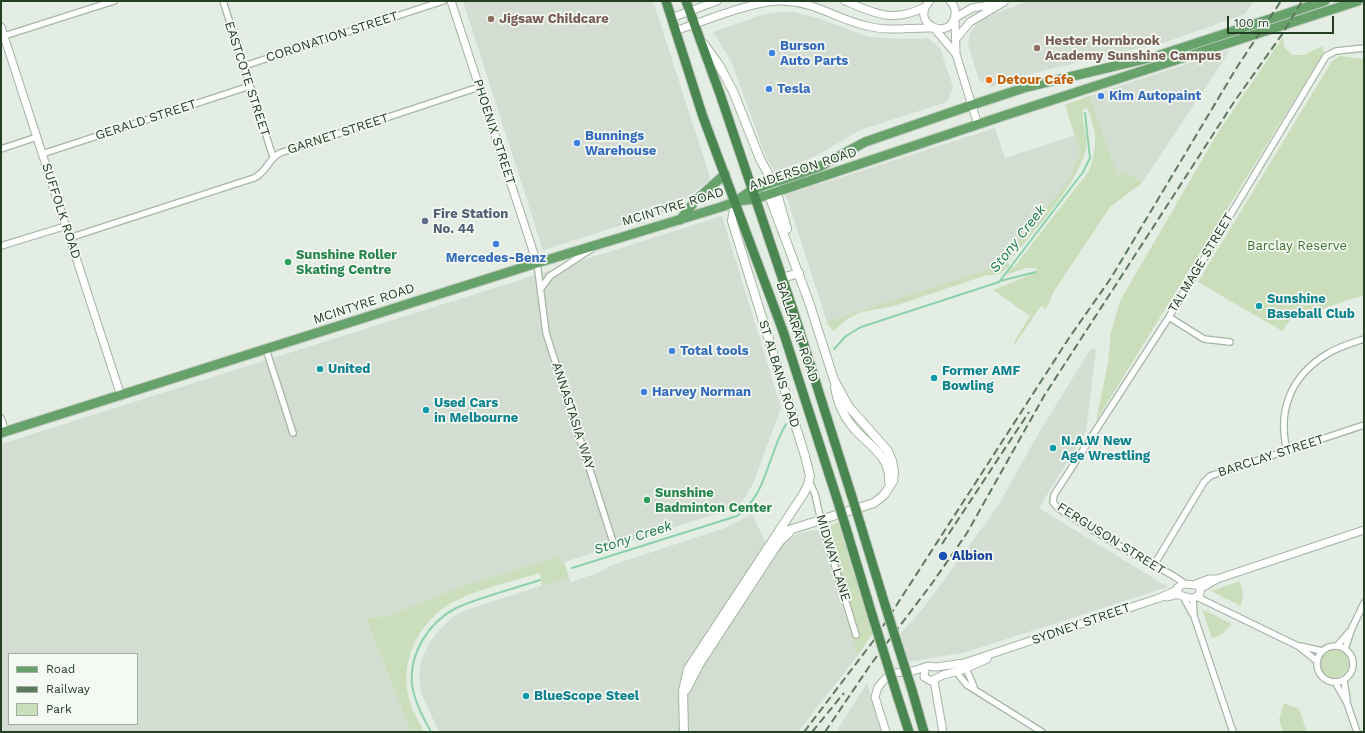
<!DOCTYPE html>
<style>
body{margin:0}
#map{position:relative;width:1365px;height:733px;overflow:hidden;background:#e4ede3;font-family:"Work Sans",sans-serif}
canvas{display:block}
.frame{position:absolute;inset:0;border:2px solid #223e23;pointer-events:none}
.legend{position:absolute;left:8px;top:653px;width:130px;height:72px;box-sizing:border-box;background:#f4f9f3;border:1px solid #a0aea0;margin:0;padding:5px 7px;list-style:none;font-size:12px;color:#223e23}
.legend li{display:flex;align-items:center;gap:8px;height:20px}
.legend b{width:20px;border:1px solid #a0aea0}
.scale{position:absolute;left:1227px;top:16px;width:107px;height:18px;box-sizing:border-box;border:2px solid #223e23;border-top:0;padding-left:5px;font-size:12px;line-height:14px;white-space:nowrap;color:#223e23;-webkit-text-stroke:3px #f4f9f3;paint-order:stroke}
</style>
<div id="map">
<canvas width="1365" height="733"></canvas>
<div class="frame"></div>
<ul class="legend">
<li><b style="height:5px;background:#67a26a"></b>Road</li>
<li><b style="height:5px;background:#5d795e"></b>Railway</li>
<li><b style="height:11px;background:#cadebc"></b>Park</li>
</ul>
<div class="scale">100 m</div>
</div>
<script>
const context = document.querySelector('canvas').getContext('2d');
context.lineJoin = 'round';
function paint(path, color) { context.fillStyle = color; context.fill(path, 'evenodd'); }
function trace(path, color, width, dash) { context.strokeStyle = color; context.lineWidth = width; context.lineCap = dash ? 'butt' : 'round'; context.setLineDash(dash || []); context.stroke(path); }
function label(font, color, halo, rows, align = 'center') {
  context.font = font + ' "Work Sans",sans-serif'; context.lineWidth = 3.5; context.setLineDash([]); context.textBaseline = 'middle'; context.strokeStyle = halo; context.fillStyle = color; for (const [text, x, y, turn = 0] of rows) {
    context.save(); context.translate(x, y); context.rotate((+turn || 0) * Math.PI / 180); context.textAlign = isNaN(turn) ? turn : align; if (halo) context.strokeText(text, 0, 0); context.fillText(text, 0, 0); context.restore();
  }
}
paint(new Path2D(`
 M463,1H653L710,177L708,181L673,209L543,250Z
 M1027,1H1254L1245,14L1166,42L1042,71L992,87L979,80L968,44L970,33L979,20Z
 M777,12H793L821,19L868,37L905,39L928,38L940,48L953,87L947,102L860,130L816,156L775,172L766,157L731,61L713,32L761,15Z
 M1230,50L1142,183L1124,171L1119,178L1089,96Z
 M995,128L1005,158L1075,135L1080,152L1069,182L997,266L827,322L786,195Z
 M722,216L781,408L753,484L744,499L736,506L726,511L561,563L559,556L460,587L387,616L366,618L411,732H1V444ZM9,654H137V724H9Z
 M1091,348L1096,349L1086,431L1039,508L1168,587L963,653L906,662L901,633L925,606L998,506L1037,436Z
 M752,514L773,558L785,542L797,534L813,530L819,531L858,655L798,732H439L421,693L419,679L420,664L429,643L440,629L454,616L466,610L569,577L571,582L600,572L609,566L725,528Z
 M867,683L882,732H836Z`), '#d3ddd1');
paint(new Path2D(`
 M1283,37L1284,47L1292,55H1303L1322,46L1324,52L1096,421L1108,363L1111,332L1120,301L1217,134Z
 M1340,56L1364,59V295L1291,319L1282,331L1198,282L1332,61Z
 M1089,96L1119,178L1124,171L1142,183L1110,207L1054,291L1046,309L1041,306L1015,344L1014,342L1030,316L993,290L1037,272L1036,268H1026L1005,275L1012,266L1014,267L1089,171C1098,146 1097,132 1087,108L1083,110C1081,123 1089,136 1086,149C1076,188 1033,231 1008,263L1010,265C1003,273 998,275 987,275L894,306L861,312L849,318L833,331L826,322L997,266L1069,181L1080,152L1065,105Z
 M838,522L873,633L858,655L852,637L859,632L828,531L832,525Z
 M559,556L561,563L564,562L569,577L542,586L540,573C513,581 466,592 445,607C415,628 399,666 410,702C413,712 419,722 424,732H411L366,618L387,616L460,587Z
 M1240,581L1243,594L1241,606L1211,591Z
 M1202,609L1232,624L1222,634L1212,638Z
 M1319 663a15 15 0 1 1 30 0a15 15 0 1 1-30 0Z
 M1284,703L1299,709L1307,732H1283L1279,720Z`), '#cadebc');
trace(new Path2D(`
 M1000,281L1036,272
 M834,349L846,336L861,327L999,282L1083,172L1090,158L1085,113
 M572,568L737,516C767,495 768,454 786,424
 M431,732C423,717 414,701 412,684C409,653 429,622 456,608C480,597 513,589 540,580`), '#8bd2ac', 2);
const minor = new Path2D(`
 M223,1L273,157
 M4,36L114,1
 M244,66L443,1
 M1,149L37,137
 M42,154L250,86
 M69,238L254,178C267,172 268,159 280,153L479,87
 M1,246L66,226
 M537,263L546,333L613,542
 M541,288L550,276L590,250
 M1169,317L1204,339L1230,342
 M266,349L293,433
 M1,418L6,432
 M1287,451C1277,410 1291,376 1327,354C1338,347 1352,343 1364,339
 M809,481L815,494L821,521L856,635
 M1154,565L1204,482L1210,476L1364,425
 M1185,584C1172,573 1154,566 1140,558C1112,542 1085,525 1058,508L1053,502L1054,495L1169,317L1326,56L1336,51L1364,48
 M1197,597L1298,646L1317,661
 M1184,598L1192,613
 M1193,598L1194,616L1233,732
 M1317 664a18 18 0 1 1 36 0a18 18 0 1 1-36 0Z
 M1300,646L1322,651
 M1337,646L1349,632
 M1345,649L1352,628L1364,603
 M965,666L974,687
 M956,672L967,685L1042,732
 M1344,680L1347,701
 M1335,682L1347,703L1357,732`);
const tertiary = new Path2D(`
 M451,1L537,263
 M845,1C876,14 893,23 925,7
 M930,1C908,23 951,43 955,15C956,10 954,5 950,1
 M671,18L717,1
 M955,18L972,8L1001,3
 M955,19L956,54
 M1,27L121,396
 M934,28L956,54L978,125
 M675,31C705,21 747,3 777,1C814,0 835,19 867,26C889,32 911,27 934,28
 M956,39L970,22L1004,2
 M1193,585L1209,579H1217L1364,530
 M1200,589L1217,579
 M1166,597C1169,597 1175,594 1179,595C1187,597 1192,601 1200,594V589L1197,585L1183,584L1177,588L1179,595
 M925,668L924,677L931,681L943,675L965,669L987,659
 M934,681L943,732
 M886,732L875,697L878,687L885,679L894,673L913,671L928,666L936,667L964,663L1159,598L1177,590`);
const secondary = new Path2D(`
 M704,44L719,65L733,91L760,159L775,186L787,229
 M767,190L809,302L834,380L849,407L888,451L892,461L894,472L893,481L884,495L874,503L786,531L776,537
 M782,278L799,273
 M835,387C837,401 843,415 852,426C866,444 891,455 889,481
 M686,690L700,663L773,551L781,540L789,533
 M684,732L683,691L688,669L804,493L808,485L810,476L805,456L732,221L735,202`);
const primary = new Path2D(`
 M738,201L755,199L1006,115L1358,1
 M680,220L695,201L725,174
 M1,433L537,263L721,207L735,202L752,190L819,167L865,142L978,103L1027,87L1157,56L1325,1`);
const trunk = new Path2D(`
 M666,1L703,117L783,331L838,502
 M686,1L720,94L792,307L852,497
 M860,523L886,608
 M846,528L874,621
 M912,690L924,732
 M897,695L909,732`);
trace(minor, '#a6b5a6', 8);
trace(tertiary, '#a6b5a6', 9);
trace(secondary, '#a2b8a1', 10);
trace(primary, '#c1c9c1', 11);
trace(trunk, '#c1c9c1', 11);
trace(minor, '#fff', 5.5);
trace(tertiary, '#fff', 7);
trace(secondary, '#fff', 8);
trace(primary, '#67a26a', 9);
trace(trunk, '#4a864f', 9);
trace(new Path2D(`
 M942,544L1029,412
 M804,732L874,640L1069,338L1111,278L1237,67L1281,1
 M812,732L844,693
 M825,732L871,664L933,582L967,533L1044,396L1234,102L1283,33L1302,1`), '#5d795e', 2, [8, 4]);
const trunkBridge = new Path2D(`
 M852,497L860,523
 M838,502L846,528
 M886,608L912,690
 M874,621L897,695`);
trace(trunkBridge, '#c1c9c1', 11, []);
trace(trunkBridge, '#4a864f', 9);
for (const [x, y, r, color] of [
 [491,19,4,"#8d6e63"],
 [1037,48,4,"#8d6e63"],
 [772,53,4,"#3f7fe0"],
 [989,80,4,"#e8710a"],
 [769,89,4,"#3f7fe0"],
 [1101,96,4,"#3f7fe0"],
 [577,143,4,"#3f7fe0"],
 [425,221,4,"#5c6f8a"],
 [496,244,4,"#3f7fe0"],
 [288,262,4,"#2e9e5b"],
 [1259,306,4,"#0f9aa8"],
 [672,351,4,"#3f7fe0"],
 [320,369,4,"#0f9aa8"],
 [934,378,4,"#0f9aa8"],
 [644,392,4,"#3f7fe0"],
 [426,410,4,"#0f9aa8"],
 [1053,448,4,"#0f9aa8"],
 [647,500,4,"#2e9e5b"],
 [943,556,5,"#1a4fb4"],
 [526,696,4,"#0f9aa8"]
]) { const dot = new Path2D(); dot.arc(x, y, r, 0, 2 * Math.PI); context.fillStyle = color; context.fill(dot); trace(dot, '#f4f9f3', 1.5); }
label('bold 13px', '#785e54', '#f4f9f3', [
 ["Jigsaw Childcare",499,19],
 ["Hester Hornbrook",1045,41],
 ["Academy Sunshine Campus",1045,56]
], 'left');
label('13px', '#223e23', '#f4f9f3', [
 ["CORONATION STREET",332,37,-18],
 ["EASTCOTE STREET",247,79,72],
 ["GERALD STREET",146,120,-18],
 ["PHOENIX STREET",494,132,72],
 ["GARNET STREET",338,134,-18],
 ["ANDERSON ROAD",803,169,-18],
 ["MCINTYRE ROAD",673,207,-17],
 ["SUFFOLK ROAD",61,211,72],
 ["TALMAGE STREET",1201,263,-59],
 ["MCINTYRE ROAD",364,304,-18],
 ["BALLARAT ROAD",797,332,71],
 ["ST ALBANS ROAD",779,374,73],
 ["ANNASTASIA WAY",573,416,72],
 ["BARCLAY STREET",1271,456,-18],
 ["FERGUSON STREET",1111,539,32],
 ["MIDWAY LANE",833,558,73],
 ["SYDNEY STREET",1081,624,-19]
]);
label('bold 13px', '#366cbe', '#f4f9f3', [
 ["Burson",780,46],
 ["Auto Parts",780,61],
 ["Tesla",777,89],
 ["Kim Autopaint",1109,96],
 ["Bunnings",585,136],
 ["Warehouse",585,151],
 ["Mercedes-Benz",496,258,"center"],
 ["Total tools",680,351],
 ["Harvey Norman",652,392]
], 'left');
label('bold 13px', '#c56008', '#f4f9f3', [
 ["Detour Cafe",997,80]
], 'left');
label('bold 13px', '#4e5e75', '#f4f9f3', [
 ["Fire Station",433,214],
 ["No. 44",433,229]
], 'left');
label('13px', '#42752c', '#f4f9f3', [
 ["Barclay Reserve",1297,246]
]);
label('bold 13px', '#27864d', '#f4f9f3', [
 ["Sunshine Roller",296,255],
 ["Skating Centre",296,270],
 ["Sunshine",655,493],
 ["Badminton Center",655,508]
], 'left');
label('bold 13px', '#0d838f', '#f4f9f3', [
 ["Sunshine",1267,299],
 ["Baseball Club",1267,314],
 ["United",328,369],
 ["Former AMF",942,371],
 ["Bowling",942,386],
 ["Used Cars",434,403],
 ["in Melbourne",434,418],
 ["N.A.W New",1061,441],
 ["Age Wrestling",1061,456],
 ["BlueScope Steel",534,696]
], 'left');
label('bold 13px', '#164399', '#f4f9f3', [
 ["Albion",952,556]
], 'left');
label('italic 14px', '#1c7a49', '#f4f9f3', [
 ["Stony Creek",1018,239,-52],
 ["Stony Creek",633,538,-18]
]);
</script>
